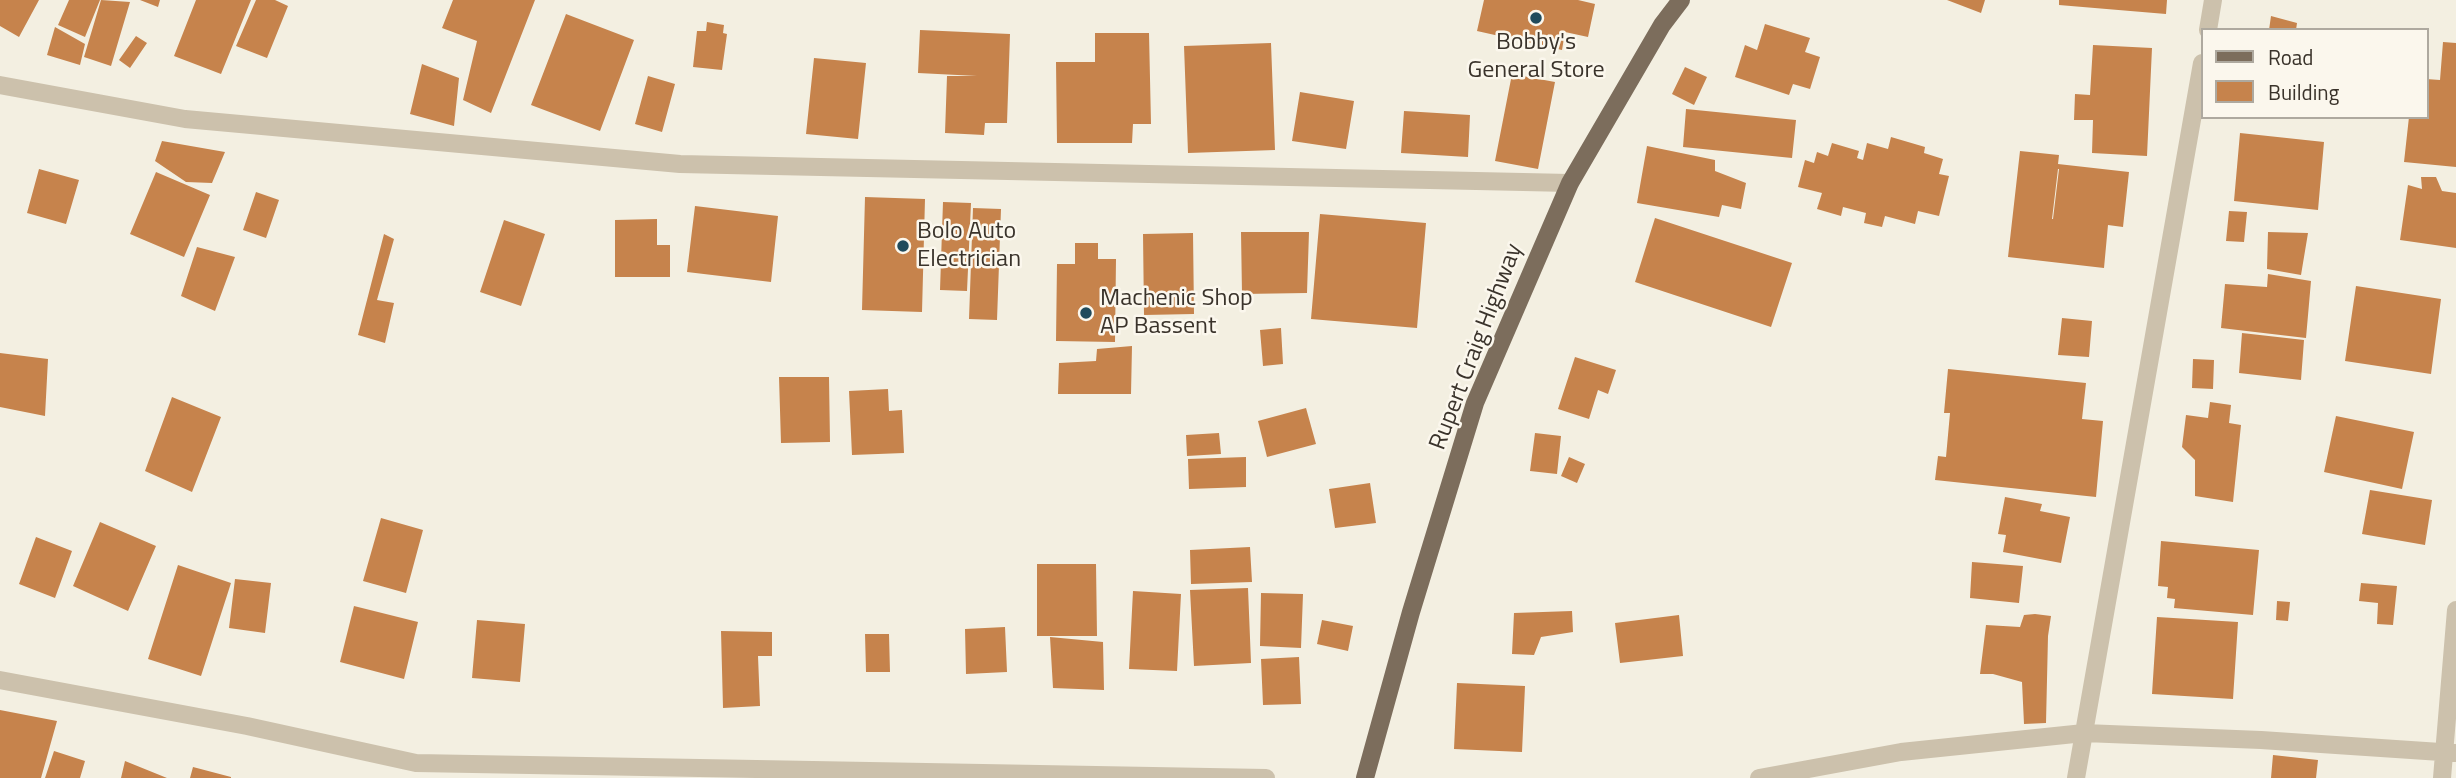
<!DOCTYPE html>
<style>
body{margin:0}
#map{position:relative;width:2456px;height:778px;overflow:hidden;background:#f3efe1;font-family:"Titillium Web",sans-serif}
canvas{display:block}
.legend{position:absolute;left:2201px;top:28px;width:228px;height:91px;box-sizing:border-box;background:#fbf7ed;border:2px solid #aea99f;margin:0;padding:9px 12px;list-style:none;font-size:21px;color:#3a332b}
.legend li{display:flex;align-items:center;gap:14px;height:35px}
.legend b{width:35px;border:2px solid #aea99f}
</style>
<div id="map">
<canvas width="2456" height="778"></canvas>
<ul class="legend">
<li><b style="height:9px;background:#7c6d5c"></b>Road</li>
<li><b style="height:19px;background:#c6834c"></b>Building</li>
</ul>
</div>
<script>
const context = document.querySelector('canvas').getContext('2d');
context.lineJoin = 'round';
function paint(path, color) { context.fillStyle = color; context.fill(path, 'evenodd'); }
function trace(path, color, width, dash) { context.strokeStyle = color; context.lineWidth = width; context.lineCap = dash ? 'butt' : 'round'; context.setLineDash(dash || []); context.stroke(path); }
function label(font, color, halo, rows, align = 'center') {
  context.font = font + ' "Titillium Web",sans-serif'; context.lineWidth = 5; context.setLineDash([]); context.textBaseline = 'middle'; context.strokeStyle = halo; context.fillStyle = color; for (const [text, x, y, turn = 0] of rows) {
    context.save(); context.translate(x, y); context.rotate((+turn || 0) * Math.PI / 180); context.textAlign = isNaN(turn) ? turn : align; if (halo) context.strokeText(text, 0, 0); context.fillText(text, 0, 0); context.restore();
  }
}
paint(new Path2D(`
 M0,0H39L19,37L0,26Z
 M69,0H100L85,37L58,25Z
 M101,0L130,2L111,66L84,57Z
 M140,0H160L158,7Z
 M196,0H251L221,74L174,56Z
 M256,0H275L288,6L267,58L236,46Z
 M453,0H535L491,113L463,100L477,41L442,28Z
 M1484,0H1578L1595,4L1588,37L1565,32L1562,50L1477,31Z
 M1947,0H1985L1981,13Z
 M2059,0H2167L2166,14L2059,5Z
 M566,14L634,40L600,131L531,105Z
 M2271,16L2297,23L2296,30H2269Z
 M707,22L724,25L723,33L727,34L722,70L693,67L697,31H706Z
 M1765,24L1810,38L1805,52L1820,57L1810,89L1793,84L1789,95L1735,77L1745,45L1757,50Z
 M55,27L85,44L80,65L47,55Z
 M920,30L1010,34L1007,123H985L984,135L945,133L947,76H977L918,73Z
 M1095,33H1149L1151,124H1133L1132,143H1057L1056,62H1095Z
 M136,36L147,43L130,68L119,60Z
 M2443,42L2456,43V167L2404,162L2409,117H2426V79L2440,80Z
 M1271,43L1275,150L1188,153L1184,46Z
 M2093,45L2152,48L2147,156L2092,153L2093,120H2074L2075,94L2090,95Z
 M814,58L866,63L858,139L806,134Z
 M422,64L459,78L454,126L410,114Z
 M1685,67L1707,77L1694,105L1672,94Z
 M1512,74L1555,82L1538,169L1495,161Z
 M648,76L675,84L662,132L635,124Z
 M1300,92L1354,101L1346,149L1292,141Z
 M1686,109L1796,120L1792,158L1683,147Z
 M1404,111L1470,115L1468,157L1401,153Z
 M2240,133L2324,142L2318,210L2234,201Z
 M1891,137L1925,147L1924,153L1943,159L1939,174L1949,176L1939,216L1918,211L1915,224L1885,216L1882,227L1864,223L1866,213L1843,207L1841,216L1817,209L1822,193L1798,187L1805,160L1814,163L1817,152L1828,156L1832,143L1859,151L1857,158L1863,160L1867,143L1888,149Z
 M162,141L225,152L212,183L186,182L155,161Z
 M1647,146L1715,160V171L1746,183L1741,209L1722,205L1719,217L1637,203Z
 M2020,151L2059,155L2058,164L2129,172L2123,227L2108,225L2104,268L2008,257ZM2058,169H2059L2053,219H2052Z
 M39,169L79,180L66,224L27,213Z
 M156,172L210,195L184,257L130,234Z
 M2421,177H2436L2442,191L2456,193V248L2400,240L2408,185L2422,189Z
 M256,192L279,200L266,238L243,230Z
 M865,197L925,199L922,312L862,310Z
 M943,202L971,203L967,291L940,290Z
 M695,206L778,216L771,282L687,272Z
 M973,208L1001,209L997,320L969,319Z
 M2229,211L2247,212L2244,242L2226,241Z
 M1320,214L1426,223L1417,328L1311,319Z
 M1655,218L1792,263L1771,327L1635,282Z
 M657,219V245H670V277H615V220Z
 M504,220L545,234L521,306L480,292Z
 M1241,232H1309L1307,293L1242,294Z
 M2268,232L2308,233L2301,275L2267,269Z
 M1193,233L1194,314L1144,315L1143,234Z
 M384,234L394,239L377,300L394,303L385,343L358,335Z
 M1075,243H1098V259H1116L1115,342L1056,341L1057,264H1075Z
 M197,247L235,257L215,311L181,296Z
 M2268,274L2311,281L2306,338L2221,328L2225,284L2267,287Z
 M2356,286L2441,299L2431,374L2345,361Z
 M2062,318L2092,321L2089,357L2058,355Z
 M1281,328L1283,364L1263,366L1260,330Z
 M2242,333L2304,340L2301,380L2239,373Z
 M1132,346L1131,394H1058L1059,363L1096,361L1097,349Z
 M0,353L48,359L45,416L0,407Z
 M1575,357L1616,370L1608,394L1598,390L1589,419L1558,409Z
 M2193,359L2214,360L2213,389L2192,388Z
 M1948,369L2086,383L2082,419L2103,421L2096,497L1935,480L1938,456L1946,457L1950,413H1944Z
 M779,377H829L830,442L781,443Z
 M888,389L889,411L902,410L904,453L852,455L849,391Z
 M172,397L221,417L192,492L145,471Z
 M2210,402L2231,405L2229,423L2241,425L2233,502L2195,496V460L2182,447L2186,415L2208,418Z
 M1306,408L1316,444L1267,457L1258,421Z
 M2336,416L2414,432L2402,489L2324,472Z
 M1219,433L1221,454L1187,456L1186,435Z
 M1535,433L1561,436L1557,474L1530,471Z
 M1246,457V487L1189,489L1188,459Z
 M1569,457L1585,464L1577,483L1561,476Z
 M1370,483L1376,523L1335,528L1329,489Z
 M2370,490L2432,500L2425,545L2362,534Z
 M2005,497L2042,504L2040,511L2070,517L2061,563L2003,552L2006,535L1998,534Z
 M381,518L423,530L406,593L363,581Z
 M100,522L156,546L128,611L73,586Z
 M36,537L72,551L55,598L19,584Z
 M2161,541L2259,550L2253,615L2174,608L2175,599L2167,598L2168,587L2158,586Z
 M1250,547L1252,582L1191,584L1190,550Z
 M1972,562L2023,566L2019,603L1970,598Z
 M1037,564H1096L1097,636H1037Z
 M178,565L231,583L201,676L148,659Z
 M235,579L271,583L265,633L229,628Z
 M2361,583L2397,586L2393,625L2377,624L2378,603L2359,601Z
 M1248,588L1251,663L1194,666L1190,590Z
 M1133,591L1181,594L1177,671L1129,669Z
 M1261,593L1303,594L1301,648L1260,646Z
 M2277,601L2290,602L2288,621L2276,620Z
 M354,606L418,622L404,679L340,662Z
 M1572,611L1573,632L1541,637L1534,655L1512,654L1514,613Z
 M2035,614L2051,616L2048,636L2046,723L2024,724L2022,682L1993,674H1980L1986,625L2020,627L2024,615Z
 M1679,615L1683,656L1620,663L1615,623Z
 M2157,617L2238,622L2233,699L2152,694Z
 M477,620L525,624L520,682L472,678Z
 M1322,620L1353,626L1348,651L1317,644Z
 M1005,627L1007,672L966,674L965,629Z
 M721,631L772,632V656H758L760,706L723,708Z
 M865,634H889L890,672H866Z
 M1050,637L1103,642L1104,690L1053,688Z
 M1299,657L1301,704L1263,705L1261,659Z
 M1457,683L1525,686L1522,752L1454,749Z
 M0,710L57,721L41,778H0Z
 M54,751L85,761L80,778H45Z
 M2273,755L2318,760L2316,778H2271Z
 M125,761L167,778H121Z
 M193,767L231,777V778H190Z`), '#c6834c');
trace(new Path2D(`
 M2208,30L2213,0
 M0,85L185,119L680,164L1570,183
 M0,680L247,726L416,763L1266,778
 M1759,778L1901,752L2084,733L2261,740L2456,753
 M2076,778L2202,63
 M2442,778L2456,610`), '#ccc1ac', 18);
trace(new Path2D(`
 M1365,778L1411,612L1475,403L1570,183L1662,25L1681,0`), '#7c6d5c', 18);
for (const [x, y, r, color] of [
 [1536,18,7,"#204b5c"],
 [903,246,7,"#204b5c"],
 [1086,313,7,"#204b5c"]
]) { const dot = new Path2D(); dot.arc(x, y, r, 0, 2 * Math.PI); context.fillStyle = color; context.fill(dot); trace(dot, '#fbf7ed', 2.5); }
label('24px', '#3a332b', '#fbf7ed', [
 ["Bobby's",1536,43,"center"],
 ["General Store",1536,71,"center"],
 ["Bolo Auto",917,232],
 ["Electrician",917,260],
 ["Machenic Shop",1100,299],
 ["AP Bassent",1100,327]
], 'left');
label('24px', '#3a332b', '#fbf7ed', [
 ["Rupert Craig Highway",1477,347,-69]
]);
</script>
